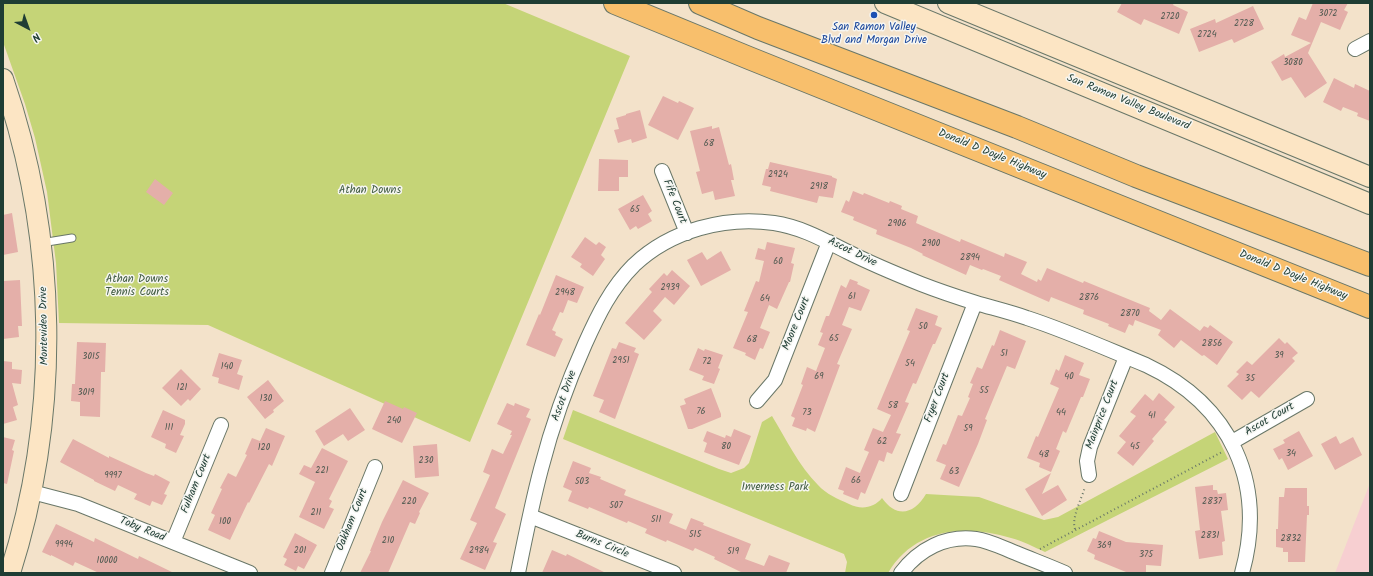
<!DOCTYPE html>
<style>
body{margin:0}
#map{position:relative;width:1373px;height:576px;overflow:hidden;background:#f3e2ca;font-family:Kalam,sans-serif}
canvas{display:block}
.frame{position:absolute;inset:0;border:4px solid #1f3d34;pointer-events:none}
.north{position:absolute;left:8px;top:8px;width:40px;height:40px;-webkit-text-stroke:3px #f6f6f2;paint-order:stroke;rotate:139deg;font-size:11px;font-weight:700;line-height:16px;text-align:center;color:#1f3d34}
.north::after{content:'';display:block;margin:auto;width:14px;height:18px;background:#1f3d34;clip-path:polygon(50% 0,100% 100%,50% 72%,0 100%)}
</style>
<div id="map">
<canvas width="1373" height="576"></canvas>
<div class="frame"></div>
<div class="north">N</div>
</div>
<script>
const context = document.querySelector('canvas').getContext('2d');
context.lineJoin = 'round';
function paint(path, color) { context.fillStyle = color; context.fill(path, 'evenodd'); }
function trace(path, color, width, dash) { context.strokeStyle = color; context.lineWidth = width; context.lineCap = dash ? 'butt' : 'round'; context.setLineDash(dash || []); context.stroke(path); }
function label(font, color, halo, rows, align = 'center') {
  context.font = font + ' Kalam,sans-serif'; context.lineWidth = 3; context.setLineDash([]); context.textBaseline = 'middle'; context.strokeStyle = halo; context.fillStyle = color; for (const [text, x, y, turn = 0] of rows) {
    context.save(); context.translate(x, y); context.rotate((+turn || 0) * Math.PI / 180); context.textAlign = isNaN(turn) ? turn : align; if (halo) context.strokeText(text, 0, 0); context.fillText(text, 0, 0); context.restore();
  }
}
paint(new Path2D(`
 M1370,483V573H1335Z`), '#f7cfd1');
paint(new Path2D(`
 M3,3H503L630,56L470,442L208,325L59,323L56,263L47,192L35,138L25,104L3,42Z
 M573,410L719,469L731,473L744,468L749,463L762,422L772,416C786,439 799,466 818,485C826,494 838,499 849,504C861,510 874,508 882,498C897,519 914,514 926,494L979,497L1044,520L1058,517L1215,432L1228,459L1045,552C1034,547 1023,541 1011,538C965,524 915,528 888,573H845L847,562L844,554L563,439Z`), '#c5d477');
paint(new Path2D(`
 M1122,3H1174L1173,5L1188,12L1179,34L1144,19L1141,25L1117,12Z
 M1313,3H1348L1344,10L1348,12L1340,30L1321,22L1308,53L1327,83L1305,98L1291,77L1282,81L1271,62L1284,54L1285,57L1311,43L1291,35L1299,17L1306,20Z
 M1253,6L1264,29L1234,43L1232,39L1199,52L1190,29L1215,19L1216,23Z
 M1334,78L1354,88L1355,84L1370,91V121L1357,116L1358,113L1343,107L1341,111L1323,102Z
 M663,96L678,103L679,101L694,108L678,140L648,125Z
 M640,110L647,138L632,143L631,139L618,143L614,130L619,129L616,118L626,115V114Z
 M712,126V129L719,127L729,165L731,164L734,180H731L735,196L715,200L713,191L702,194L696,172L700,171L690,131Z
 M599,159L628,160V177H619V191H598Z
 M770,162L832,176V177L837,179L833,198L819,196L817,203L770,191L771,187L762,185L766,169H768Z
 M155,179L173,193L164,205L146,192Z
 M853,191L863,195L864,193L889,203L890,201L902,206L901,209L918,216L916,223L960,242L961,239L1004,257L1005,253L1027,262L1021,274L1037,282L1038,279L1041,281L1047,268L1083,283L1084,281L1150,308L1149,311L1161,320L1170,309L1200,331L1204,326L1208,328L1210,325L1233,342L1217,365L1204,355L1202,356L1181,340L1174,348L1158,335L1161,330L1135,320L1133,326L1129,324L1125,333L1108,326L1109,324L1083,314L1084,310L1051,297L1049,302L999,280L1001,276L983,269L982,270L970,265L966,275L922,255L923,254L911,248L876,234L877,230L853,220L854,217L841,212L846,200L849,202Z
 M643,195L652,211L648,214L652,221L638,229L636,226L630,230L618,209Z
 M12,213L18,252L3,255V215Z
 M585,237L596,245L599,242L606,247L601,255L605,259L593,276L580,267L582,264L571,257Z
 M767,242L795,248L791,263L794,264L790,282H789L777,309L769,305L760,328L770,332L763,349L760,348L755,360L745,355L746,353L733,348L748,312L744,311L756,281L759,282L764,261L755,259L758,248L765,250Z
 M721,251L731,270L701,286L687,260L702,252L707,260Z
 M672,270L690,286L674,305L665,297L653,311L662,320L644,340L625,323L652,292L649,289L664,273L667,276Z
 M556,275L584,287L577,303L568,300L563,313L560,312L552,330L556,332L555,335L563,339L555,357L526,345L539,314L540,315Z
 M850,279L858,282L857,284L870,290L861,311L849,307L842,325L852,329L837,364L840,365L815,432L807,428L806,431L792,426L795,418L791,416L803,385L801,384L807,367L816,371L825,348L818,345L823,333L820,332L826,316H829L841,285L846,288Z
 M20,280L22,326H18L19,337L3,339V281Z
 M916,308L938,316L935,325L942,328L935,344H933L916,384L913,383L905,402L909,403L896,433L901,434L892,454L887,452L884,462L879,460L865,494L861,492L858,500L843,494L844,491L838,489L846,467L860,473L869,452L864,450L873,428L883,432L891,415L877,409L910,331L907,330Z
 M1000,330L1026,341L1015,369L1007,366L985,419L987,420L978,444L959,487L940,479L946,465L936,461L943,444L946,445L958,415L962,416L970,398L968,397L973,384L970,383L977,367L982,369L992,345L994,346Z
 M1279,338L1285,344L1287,342L1298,353L1292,358L1295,361L1259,398L1251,391L1242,400L1227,386L1239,374L1236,372L1247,361L1252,365Z
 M77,342L106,343L105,372H101L100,417L80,416V402L71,401L72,384H75Z
 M619,342L636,348L634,352L639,354L615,419L599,412L604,400L593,396L612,348L616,349Z
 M698,348L704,351L705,349L723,355L718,368L720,369L714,384L702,380L704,376L689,370Z
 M219,353L242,360L237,374L243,376L239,390L218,383L219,378L212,376Z
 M1065,355L1084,363L1079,375L1090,379L1083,397H1081L1066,433L1063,431L1056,449L1060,451L1051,472L1039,467L1040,463L1027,458L1036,436L1038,437L1059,388L1050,384L1056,369L1059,371Z
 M3,361L12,362V369L22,370L21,384L12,383L18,405L13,407L17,420L3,424Z
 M181,369L201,389L190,401L188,399L181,406L162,388Z
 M268,380L284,401L273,410L274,412L265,419L247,397Z
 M711,388L721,414V417L692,429H688L680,406L686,404L684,399Z
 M1159,393L1175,407L1164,420L1167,422L1152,439L1154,441L1133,466L1117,453L1126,442L1119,436L1136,416L1130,412L1145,394L1153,401Z
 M385,401L403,409L404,407L417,413L402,443L372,429Z
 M507,403L514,406L515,403L530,409L526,417L531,419L495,508L506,514L493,542L497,543L485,570L460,559L477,523L470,520L490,475L483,472L492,449L503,454L512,435H510L512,431L497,424Z
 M350,408L365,430L348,441L343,434L324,446L315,431Z
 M163,410L185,420V424L180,435L184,436L176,453L165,448L166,444L151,437Z
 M266,428L285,436L272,466L269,464L249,503L248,502L230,540L208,530L215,515L211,513L222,489L220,488L228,473L236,477L247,455L245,454L252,438L260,441Z
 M734,429L751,436L739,465L704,452L707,443L703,441L707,431L725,438L726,435L731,437Z
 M1299,431L1313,456L1288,470L1282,458L1279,460L1273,449L1285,443L1283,440Z
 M1336,436L1340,444L1353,437L1362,455L1335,470L1321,444Z
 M3,437L15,440L12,450L14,451L7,484L3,483Z
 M73,439L109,458V456L146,473L154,476L155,474L170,482L164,494L167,495L162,505L152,501L150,506L134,499L137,494L118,485L115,491L94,481V480L60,462Z
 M437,444L439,476L415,478L413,446Z
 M322,448L348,461L329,499L332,501L329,507L334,509L324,529L299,517L315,482L299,474L304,465L311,468Z
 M573,461L591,468L589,473L601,477L600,479L626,490L624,495L673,514L669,523L686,530L691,518L704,523L703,525L751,544L745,559L764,566L769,555L790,563L786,573H743L714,559L715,557L695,548L693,551L667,540L666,542L645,533L647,529L628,521L627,523L589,507L588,509L568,501L572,491L563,487Z
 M1051,473L1042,494L1058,485L1067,500L1042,516L1025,489Z
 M403,480L429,493L419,512L420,513L415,524L410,522L388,573H360L371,551H370L382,522Z
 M1213,485V490H1217L1218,494L1226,493L1228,510L1221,511L1225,541L1222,542L1223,555L1199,559L1195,531L1200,530L1195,487Z
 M1285,488H1307V506H1309V515H1307L1305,562H1288V552H1283V548L1276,547V529H1278L1279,497H1284Z
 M56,524L94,542L95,538L138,559L139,556L174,573H99L75,562L73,566L51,555V556L42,552Z
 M1099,531L1126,542L1163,545L1161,566L1146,565V573L1126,572L1094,559L1095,555L1087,551L1093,538L1096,539Z
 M295,533L317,545L304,569L298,566L296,571L284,565L287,559L283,557Z
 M552,550L566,556L567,554L606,573H542Z`), '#e4afa9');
const lane = new Path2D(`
 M41,243L72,238`);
const street = new Path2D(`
 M1355,49L1370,41
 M662,171L687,233
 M757,401L775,380L829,242
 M1232,442L1307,399
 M1089,475L1087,461L1090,447L1126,357
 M32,492L78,504L250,573
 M901,494L975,303
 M530,516L674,573
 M173,542L221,425
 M332,573L375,467
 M518,573C525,538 532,503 541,469C552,426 567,384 585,344C598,315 611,288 634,265C671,230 725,216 774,223C801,227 824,240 848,252C872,264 896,274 921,284C939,291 957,297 976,303C993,308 1010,312 1027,318C1067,331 1107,349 1146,365C1231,405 1267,483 1242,573
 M901,573C919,549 946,535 976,539C990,541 1003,548 1016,553C1033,560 1049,566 1065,573`);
const secondary = new Path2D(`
 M885,3L1370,204
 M948,3L1370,177
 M3,79C58,238 61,413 10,573`);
const highway = new Path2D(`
 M615,3L749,58L1370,307
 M700,3L758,28L1017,127L1136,176L1370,265`);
trace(lane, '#697768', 9);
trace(street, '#697768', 16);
trace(secondary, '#697768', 22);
trace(highway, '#697768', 24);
trace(new Path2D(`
 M1075,529C1071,518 1082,498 1085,487
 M1040,549L1222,452`), '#697768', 2, [1, 3]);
trace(lane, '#fff', 7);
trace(street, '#fff', 14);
trace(secondary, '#fce5c4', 20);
trace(highway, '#f8bf6c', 22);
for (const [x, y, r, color] of [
 [874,15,4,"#1a4fb4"]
]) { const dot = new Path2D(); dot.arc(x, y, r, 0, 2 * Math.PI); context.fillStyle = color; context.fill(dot); trace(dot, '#f6f6f2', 1.5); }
label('9px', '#505a51', null, [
 ["3072",1328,14],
 ["2720",1170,17],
 ["2728",1244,24],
 ["2724",1207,35],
 ["3080",1293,63],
 ["68",709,144],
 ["2924",778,175],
 ["2918",819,187],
 ["65",635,210],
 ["2906",897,224],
 ["2900",931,244],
 ["2894",970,258],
 ["60",778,262],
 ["2939",670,288],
 ["2948",565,293],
 ["61",852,297],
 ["2876",1089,298],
 ["64",765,299],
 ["2870",1130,314],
 ["50",923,327],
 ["65",834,339],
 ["68",752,340],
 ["2856",1212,344],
 ["51",1004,354],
 ["39",1279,356],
 ["3015",91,357],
 ["2951",621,361],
 ["72",707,362],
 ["54",910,364],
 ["140",227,367],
 ["69",819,377],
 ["40",1069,377],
 ["35",1250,379],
 ["121",182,388],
 ["55",984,391],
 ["3019",86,393],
 ["130",266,399],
 ["58",893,406],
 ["76",701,412],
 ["73",807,413],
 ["44",1061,413],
 ["41",1152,416],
 ["240",394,421],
 ["111",169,428],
 ["59",968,429],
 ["62",882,442],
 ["80",726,447],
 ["45",1135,447],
 ["120",264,448],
 ["34",1291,454],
 ["48",1044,455],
 ["230",426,461],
 ["221",322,471],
 ["63",954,472],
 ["9997",113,476],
 ["66",856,481],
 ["503",582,482],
 ["220",409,502],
 ["2837",1212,502],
 ["507",616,506],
 ["211",316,513],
 ["511",656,520],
 ["100",225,522],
 ["515",695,535],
 ["2831",1210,536],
 ["2832",1291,539],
 ["210",388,541],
 ["9994",64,545],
 ["369",1104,546],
 ["201",300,551],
 ["2984",479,551],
 ["519",733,552],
 ["375",1146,555],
 ["10000",107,561]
]);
label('11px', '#164399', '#f6f6f2', [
 ["San Ramon Valley",874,28],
 ["Blvd and Morgan Drive",874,41]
]);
label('11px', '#1f3d34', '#f6f6f2', [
 ["San Ramon Valley Boulevard",1128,103,22],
 ["Donald D Doyle Highway",992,155,22],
 ["Fife Court",674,202,68],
 ["Ascot Drive",852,253,26],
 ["Donald D Doyle Highway",1293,276,22],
 ["Moore Court",797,324,-68],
 ["Montevideo Drive",45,326,-91],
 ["Ascot Drive",565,396,-70],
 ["Fryer Court",938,398,-69],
 ["Mainprice Court",1103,415,-69],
 ["Ascot Court",1270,420,-30],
 ["Fulham Court",197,484,-68],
 ["Oakham Court",353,520,-68],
 ["Toby Road",142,530,22],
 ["Burns Circle",602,545,22]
]);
label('11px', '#405b41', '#f6f6f2', [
 ["Athan Downs",370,191],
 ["Athan Downs",137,280],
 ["Tennis Courts",137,293],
 ["Inverness Park",775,488]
]);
</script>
